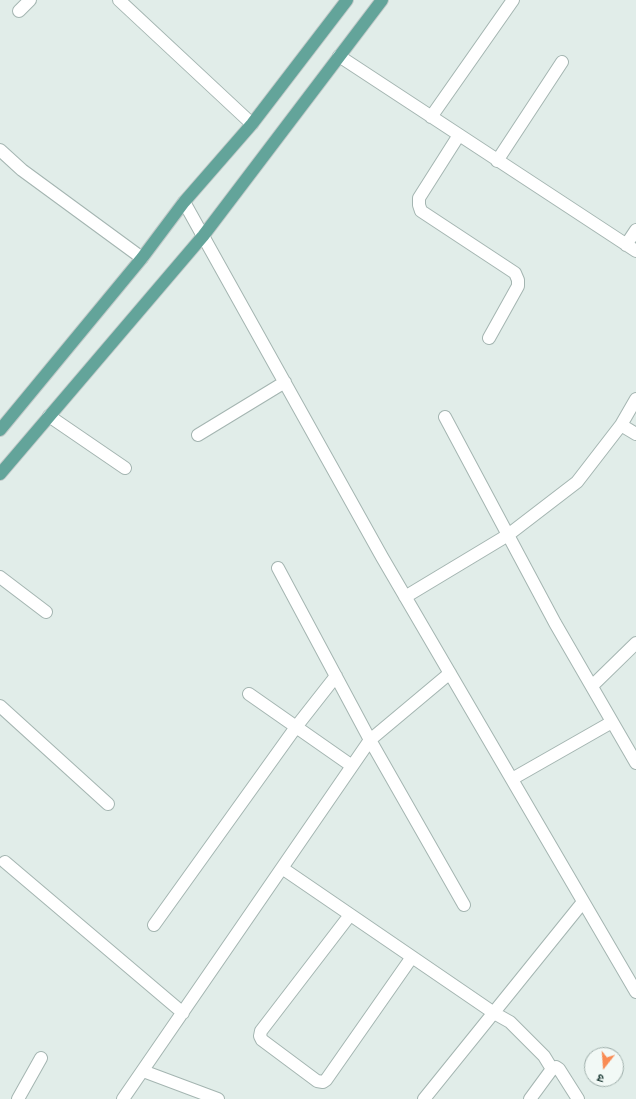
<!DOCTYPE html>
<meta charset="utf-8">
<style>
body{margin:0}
#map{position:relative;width:636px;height:1099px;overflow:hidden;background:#e1ede9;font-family:"Nunito Sans","Noto Sans Devanagari",sans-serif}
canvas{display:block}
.north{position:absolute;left:584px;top:1047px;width:40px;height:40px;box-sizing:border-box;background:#f2f9f6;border:1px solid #9eaeaa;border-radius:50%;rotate:197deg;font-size:11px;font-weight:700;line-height:16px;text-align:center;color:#213e39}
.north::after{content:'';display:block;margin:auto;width:14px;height:18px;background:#f98b53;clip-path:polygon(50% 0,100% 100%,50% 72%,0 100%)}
</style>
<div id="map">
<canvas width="636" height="1099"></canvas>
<div class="north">उ</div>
</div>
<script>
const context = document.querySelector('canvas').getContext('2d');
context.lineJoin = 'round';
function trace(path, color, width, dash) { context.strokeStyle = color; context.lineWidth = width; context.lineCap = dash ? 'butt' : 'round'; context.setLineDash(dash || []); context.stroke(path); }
const minor = new Path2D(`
 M119,0L252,124
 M19,11L30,0
 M339,56L636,251
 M431,117L513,0
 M459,135L419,198V205L421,211L515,273L518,280V286L489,338
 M0,150L22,170L142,258
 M497,161L562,62
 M184,202L382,557L636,992
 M626,245L636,230
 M49,416L125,468
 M445,417L555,623L636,763
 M621,425L636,434
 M198,435L285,382
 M278,568L370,740L464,905
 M0,577L46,612
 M405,597L508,535L577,482L621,425L636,399
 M592,686L636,643
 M249,694L352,766
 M0,706L108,804
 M512,779L612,722
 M5,862L183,1013
 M282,868L494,1013L510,1022L544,1056L552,1069
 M350,915L261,1031L260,1036L262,1040L317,1081L323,1082L326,1080L412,957
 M154,925L296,727L336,676
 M143,1071L218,1099
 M18,1099L41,1058
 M123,1099L370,740L450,673
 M424,1099L583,902
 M530,1099L552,1069L556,1067L559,1069L578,1099`);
const major = new Path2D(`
 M0,430L142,258L184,202L252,124L347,0
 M0,474L203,236L382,0`);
trace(minor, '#a4b5b1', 14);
trace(major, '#c1c9c8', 14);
trace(minor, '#fff', 12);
trace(major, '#63a49a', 12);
</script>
